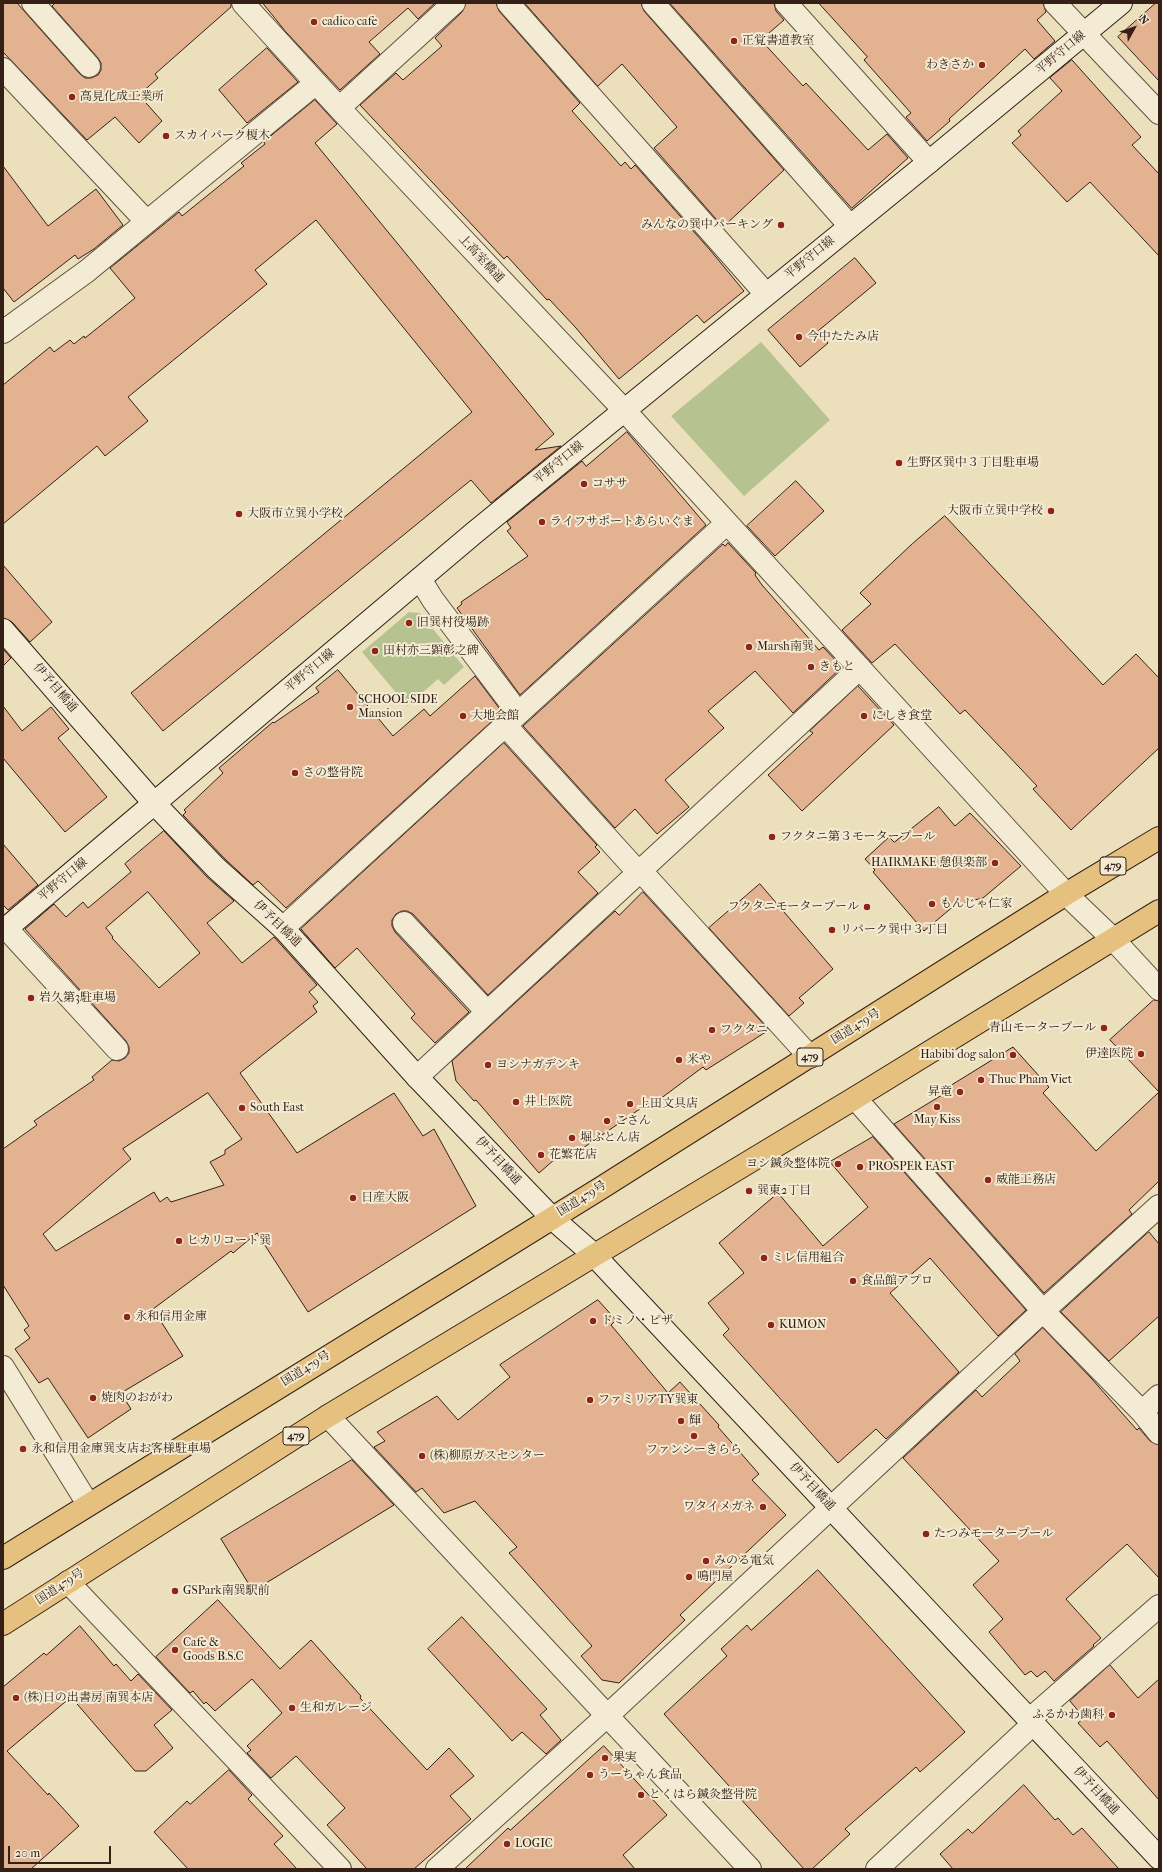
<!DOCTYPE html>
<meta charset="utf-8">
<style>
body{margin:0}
#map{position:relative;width:1162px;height:1872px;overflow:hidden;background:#ece0bc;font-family:"IM FELL French Canon",serif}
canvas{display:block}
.frame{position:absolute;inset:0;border:4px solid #342017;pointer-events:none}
.north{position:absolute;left:1114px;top:8px;width:40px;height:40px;-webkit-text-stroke:3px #f3ebd3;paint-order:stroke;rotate:50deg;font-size:11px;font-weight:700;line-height:16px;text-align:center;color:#342017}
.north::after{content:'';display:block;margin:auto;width:14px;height:18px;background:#342017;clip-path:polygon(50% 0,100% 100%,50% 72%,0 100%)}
.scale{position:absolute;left:8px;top:1846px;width:103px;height:18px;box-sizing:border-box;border:2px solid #342017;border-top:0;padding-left:5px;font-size:12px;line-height:14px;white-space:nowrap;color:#342017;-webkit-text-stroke:3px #f3ebd3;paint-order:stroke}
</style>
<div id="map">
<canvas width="1162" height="1872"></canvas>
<div class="frame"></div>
<div class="north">N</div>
<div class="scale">20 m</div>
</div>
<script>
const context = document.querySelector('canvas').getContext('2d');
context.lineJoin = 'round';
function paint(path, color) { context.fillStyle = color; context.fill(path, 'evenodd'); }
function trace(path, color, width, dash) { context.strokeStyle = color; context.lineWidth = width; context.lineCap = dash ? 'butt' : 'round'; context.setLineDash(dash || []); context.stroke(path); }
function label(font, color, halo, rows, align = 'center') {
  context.font = font + ' "IM FELL French Canon","Noto Serif JP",serif'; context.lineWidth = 4; context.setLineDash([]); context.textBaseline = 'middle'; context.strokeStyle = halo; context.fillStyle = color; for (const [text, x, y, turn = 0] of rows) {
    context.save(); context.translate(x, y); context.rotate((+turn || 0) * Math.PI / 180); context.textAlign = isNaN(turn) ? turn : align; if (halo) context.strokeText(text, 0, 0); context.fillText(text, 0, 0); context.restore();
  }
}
paint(new Path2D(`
 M761,342L830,420L744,496L671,416Z
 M409,612L420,613L464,667L444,685L438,679L407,706L362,652Z`), '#b7c291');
const building = new Path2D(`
 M3,3H17L80,74L85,78H91L98,75L101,70V63L98,58L52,6L55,3H231V7L155,74L158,78L139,95L162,121L139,143L115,117L87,140L3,52Z
 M263,3H435L418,19L408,8L369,42L380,54L340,90L286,32Z
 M466,3H496L499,11L580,103L572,111L621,166L625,162L631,169L635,165L710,250L744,291L704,323L697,315L619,379L576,328L549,299L547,300L507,256L504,259L360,105L396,73L403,80L442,46L435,38L462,12Z
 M525,3H641L644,11L784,170L723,227L654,148L677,127L622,64L598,86Z
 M670,3H774L776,11L784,20L761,40L803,86L806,83L868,150L887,134L908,158L852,208Z
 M819,3H1043L1046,12L1037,20L1055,41L1034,59L1025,49L949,119L950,121L927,141L906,117L911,113L864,60L867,57Z
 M1156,3H1159V81L1118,37Z
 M267,48L298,82L247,123L219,90Z
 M1072,60L1141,137L1132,145L1159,174V256L1090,182L1067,202L1012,143L1021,135L1018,131L1062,91L1050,78Z
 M315,100L337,124L315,143L554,434L535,450L561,446L491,503L471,480L163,731L131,693L472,412L316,220L255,270L267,284L128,397L148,421L105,456L97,446L3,524V385L50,347L54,352L70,340L74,344L84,336L85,338L135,298L110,268L179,212L182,216L244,166L241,163L265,144L264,142Z
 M3,166L48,226L96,189L123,225L94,249L78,259L75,255L14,302L3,288Z
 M855,258L876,283L818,331L828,343L800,367L768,330Z
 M627,432L706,525L520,695L457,608L462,604L461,602L528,556L507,531L511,528L507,522L582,461L586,466Z
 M796,481L824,511L775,556L747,526Z
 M945,516L1103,685L1136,654L1159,678V748L1071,830L1033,789L1037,786L965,710L960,714L895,644L872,663L842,630L871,604L860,593L912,544Z
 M728,543L756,573L755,575L762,585L819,650L823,647L842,667L793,713L755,671L708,711L724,728L665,780L689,807L657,834L635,809L615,828L523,726L723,544L725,546Z
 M3,565L52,622L30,642L12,622L3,618Z
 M3,649L11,658L3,666Z
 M338,670L393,736L424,709L430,716L475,676L499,708L501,713L286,908L258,881L253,885L225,859L183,815L186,812L184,810L223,773L219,768L273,722L274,723L319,692L316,688Z
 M858,686L894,725L802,811L768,775L813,733L810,731Z
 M3,706L22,731L51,707L69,729L58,738L107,797L65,832L3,758Z
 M504,743L597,845L595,847L600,852L578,872L598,893L488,995L413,914L407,911H402L396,914L392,920V926L395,932L469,1012L435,1043L411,1018L415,1014L357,948L335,968L301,929Z
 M939,807L955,826L970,813L1021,866L983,898L955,905L924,931L873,872L875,870L865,859L889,837L894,842Z
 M164,831L207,877L234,901L207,923L242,963L274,937L317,985L309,992L318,1002L313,1006L317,1012L240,1073L297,1153L394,1093L423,1136L434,1129L476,1206L308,1312L257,1233L233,1253L231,1251L153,1309L183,1356L121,1393L131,1409L88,1438L48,1378L39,1383L15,1349L30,1338L24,1330L29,1326L3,1285V1149L37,1125L34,1121L94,1080L92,1077L112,1060L119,1061L125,1058L129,1053V1047L126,1041L25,929L54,904L66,917L83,902L88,908L131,872L125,864ZM148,892L200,953L159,988L112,938L113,937L106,928ZM208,1093L242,1139L225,1150V1154L210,1162L224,1185L171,1202L167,1197L160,1202L154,1192L56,1251L43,1234L131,1159L123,1149Z
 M3,844L38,885L8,910L3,905Z
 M760,884L833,969L799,998L804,1003L789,1016L709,928Z
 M643,892L769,1030L706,1070L703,1067L652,1105L650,1102L567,1159L563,1152L539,1173L476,1100L474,1101L456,1081L452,1061L615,911L619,915Z
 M1154,1000L1159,1001V1181L1129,1210L1132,1214L1044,1293L894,1124L947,1092L945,1089L1013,1047L1049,1087L1043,1093L1096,1151L1159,1092L1110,1040Z
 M873,1137L1026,1310L998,1336L930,1258L890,1293L959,1372L886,1439L876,1429L838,1463L723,1335L729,1329L708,1303L744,1273L719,1243L778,1193L823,1246L868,1207L830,1162Z
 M1149,1232L1159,1244V1316L1109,1361L1061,1312Z
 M598,1300L616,1320L611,1325L668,1393L680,1382L719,1425L718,1427L759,1474L752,1480L786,1515L680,1615L685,1620L619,1683L602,1680L581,1656L592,1646L509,1553L517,1547L475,1501L444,1513L422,1488L416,1492L374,1447L385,1441L377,1432L437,1396L458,1420L510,1377L500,1365Z
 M1043,1328L1091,1378L1137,1430L1139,1428L1150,1441L1159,1445V1578L1127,1544L1066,1599L1101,1638L1093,1645L1094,1646L1054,1681L1045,1671L1037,1677L1031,1671L1025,1675L989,1632L1003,1619L973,1585L999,1561L903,1458L976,1390L982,1397L1020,1361L1015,1354Z
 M352,1460L394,1505L253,1591L221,1539Z
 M818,1570L965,1732L920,1772L916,1767L845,1829L850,1834L812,1869H804L664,1714L727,1656L721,1649L747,1625L751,1630Z
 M218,1600L280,1669L311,1640L361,1696L360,1698L427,1770L449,1748L474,1776L450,1796L471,1819L414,1869H367L327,1825L345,1808L296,1756L271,1778L247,1753L251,1750L247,1746L282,1713L252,1679L215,1711L206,1702L204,1704L193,1691L190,1693L156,1657Z
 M462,1617L547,1709L540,1715L561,1740L546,1754L522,1732L512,1741L428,1649Z
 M80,1626L114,1666L116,1664L131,1681L138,1674L172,1710L154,1725L173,1748L146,1771H135L71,1697L7,1751L48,1795L49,1793L79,1826L31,1869H3V1687L44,1653L46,1655Z
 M1110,1665L1138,1698L1159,1679V1800L1107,1741L1100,1747L1078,1723L1084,1718L1070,1701Z
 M604,1746L667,1815L623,1855L635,1869H465L508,1828L510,1830Z
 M229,1770L252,1795L248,1799L283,1836L274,1844L297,1869H188L154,1832L187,1801L190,1804Z
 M1024,1785L1055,1820L1058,1818L1073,1835L1082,1828L1119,1869H953L940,1854L968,1829L972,1833Z`);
paint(building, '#e3b291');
trace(building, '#342017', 1);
const street = new Path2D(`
 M33,3L89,66
 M243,3L339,108L624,410L1066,894L1113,939L1159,989
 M508,3L766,294
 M653,3L850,226
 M786,3L929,162
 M1055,3L1159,113
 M3,69L147,222
 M339,108L454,3
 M3,332L87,271L316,83
 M420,579L433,600L510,702L515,716
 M505,725L638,872
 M640,870L810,1057
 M404,923L487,1012
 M6,928L117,1049
 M283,928L727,523
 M417,1077L860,668
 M855,1098L1043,1311L1142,1412L1159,1433
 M3,1367L88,1504
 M1142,1412L1159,1396
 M328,1416L750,1869
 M68,1582L340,1869
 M1029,1720L1159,1606
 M437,1869L608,1715L1043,1311L1159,1206
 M877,1869L1033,1724`);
const secondary = new Path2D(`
 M3,630L154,803L216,868L283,928L417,1077L527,1192L552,1218L593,1254L1159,1858
 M3,931L474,533L929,162L1121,3`);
const highway = new Path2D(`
 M3,1558L601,1188L1066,894L1159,838
 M3,1624L328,1416L855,1098L1159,911`);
trace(street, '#625040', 24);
trace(secondary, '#342017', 24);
trace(highway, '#342017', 24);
trace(street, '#f3ebd3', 22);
trace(secondary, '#f3ebd3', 22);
trace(highway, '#e6c07e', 22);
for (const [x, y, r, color] of [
 [314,22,4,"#8f2418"],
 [734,41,4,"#8f2418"],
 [982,65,4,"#8f2418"],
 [72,97,4,"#8f2418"],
 [166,136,4,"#8f2418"],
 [781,225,4,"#8f2418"],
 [799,337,4,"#8f2418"],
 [899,463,4,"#8f2418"],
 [584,484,4,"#8f2418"],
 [1051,511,4,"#8f2418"],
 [239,514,4,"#8f2418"],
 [542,522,4,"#8f2418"],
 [409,623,4,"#8f2418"],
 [749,647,4,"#8f2418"],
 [375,651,4,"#8f2418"],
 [811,667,4,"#8f2418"],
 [350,707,4,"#8f2418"],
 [463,716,4,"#8f2418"],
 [864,716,4,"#8f2418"],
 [295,773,4,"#8f2418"],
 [772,837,4,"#8f2418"],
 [995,863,4,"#8f2418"],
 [932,904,4,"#8f2418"],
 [867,907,4,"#8f2418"],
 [832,930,4,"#8f2418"],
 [31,998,4,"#8f2418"],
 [1104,1028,4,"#8f2418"],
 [712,1030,4,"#8f2418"],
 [1141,1054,4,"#8f2418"],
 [1013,1055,4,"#8f2418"],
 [679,1060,4,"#8f2418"],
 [488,1065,4,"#8f2418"],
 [981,1080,4,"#8f2418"],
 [960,1092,4,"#8f2418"],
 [516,1102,4,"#8f2418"],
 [630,1104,4,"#8f2418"],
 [937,1107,4,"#8f2418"],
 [242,1108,4,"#8f2418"],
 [607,1121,4,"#8f2418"],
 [572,1138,4,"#8f2418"],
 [541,1155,4,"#8f2418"],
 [838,1164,4,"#8f2418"],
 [860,1167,4,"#8f2418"],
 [988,1180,4,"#8f2418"],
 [749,1191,4,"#8f2418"],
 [353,1198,4,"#8f2418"],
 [179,1241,4,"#8f2418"],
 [764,1258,4,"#8f2418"],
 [853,1281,4,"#8f2418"],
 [127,1317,4,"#8f2418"],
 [593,1321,4,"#8f2418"],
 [771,1325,4,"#8f2418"],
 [93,1398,4,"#8f2418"],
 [590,1400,4,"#8f2418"],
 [681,1421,4,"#8f2418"],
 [694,1436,4,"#8f2418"],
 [23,1449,4,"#8f2418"],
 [422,1456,4,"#8f2418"],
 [763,1507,4,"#8f2418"],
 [926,1534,4,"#8f2418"],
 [706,1561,4,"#8f2418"],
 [689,1577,4,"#8f2418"],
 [175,1591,4,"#8f2418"],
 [175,1650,4,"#8f2418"],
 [16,1698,4,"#8f2418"],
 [292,1708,4,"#8f2418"],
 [1112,1715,4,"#8f2418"],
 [605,1758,4,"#8f2418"],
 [590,1775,4,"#8f2418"],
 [641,1795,4,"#8f2418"],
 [507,1844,4,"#8f2418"]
]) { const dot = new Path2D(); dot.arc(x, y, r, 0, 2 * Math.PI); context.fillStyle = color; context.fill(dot); trace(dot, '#f3ebd3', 1.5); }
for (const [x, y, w] of [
 [1113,866,26],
 [810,1057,26],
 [296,1436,26]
]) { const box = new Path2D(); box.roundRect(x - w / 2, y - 9, w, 18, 3); context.fillStyle = '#f3ebd3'; context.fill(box); trace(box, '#342017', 1); }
label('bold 11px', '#342017', null, [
 ["479",1113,866],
 ["479",810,1057],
 ["479",296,1436]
]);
label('12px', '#342017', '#f3ebd3', [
 ["cadico cafe",322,22],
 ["正覚書道教室",742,41],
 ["わきさか",974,65,"right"],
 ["高見化成工業所",80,97],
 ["スカイパーク榎木",174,136],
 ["みんなの巽中パーキング",773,225,"right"],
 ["今中たたみ店",807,337],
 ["生野区巽中３丁目駐車場",907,463],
 ["コササ",592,484],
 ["大阪市立巽中学校",1043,511,"right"],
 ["大阪市立巽小学校",247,514],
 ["ライフサポートあらいぐま",550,522],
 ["旧巽村役場跡",417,623],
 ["Marsh南巽",757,647],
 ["田村亦三顕彰之碑",383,651],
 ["きもと",819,667],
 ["SCHOOL SIDE",358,700],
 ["Mansion",358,714],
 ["大地会館",471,716],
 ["にしき食堂",872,716],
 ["さの整骨院",303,773],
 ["フクタニ第３モータープール",780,837],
 ["HAIRMAKE 憩倶楽部",987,863,"right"],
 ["もんじゃ仁家",940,904],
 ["フクタニモータープール",859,907,"right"],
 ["リパーク巽中３丁目",840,930],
 ["岩久第3駐車場",39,998],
 ["青山モータープール",1096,1028,"right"],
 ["フクタニ",720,1030],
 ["伊達医院",1133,1054,"right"],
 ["Habibi dog salon",1005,1055,"right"],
 ["米や",687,1060],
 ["ヨシナガデンキ",496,1065],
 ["Thuc Pham Viet",989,1080],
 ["昇竜",952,1092,"right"],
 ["井上医院",524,1102],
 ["上田文具店",638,1104],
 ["South East",250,1108],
 ["May Kiss",937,1120,"center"],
 ["こさん",615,1121],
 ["堀ふとん店",580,1138],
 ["花繁花店",549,1155],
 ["ヨシ鍼灸整体院",830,1164,"right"],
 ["PROSPER EAST",868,1167],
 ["威能工務店",996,1180],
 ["巽東2丁目",757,1191],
 ["日産大阪",361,1198],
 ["ヒカリコート巽",187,1241],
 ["ミレ信用組合",772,1258],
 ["食品館アプロ",861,1281],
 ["永和信用金庫",135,1317],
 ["ドミノ・ピザ",601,1321],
 ["KUMON",779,1325],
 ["焼肉のおがわ",101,1398],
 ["ファミリアTY巽東",598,1400],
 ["輝",689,1421],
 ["永和信用金庫巽支店お客様駐車場",31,1449],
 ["ファンシーきらら",694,1450,"center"],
 ["(株)柳原ガスセンター",430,1456],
 ["ワタイメガネ",755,1507,"right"],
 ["たつみモータープール",934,1534],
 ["みのる電気",714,1561],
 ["鳴門屋",697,1577],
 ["GSPark南巽駅前",183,1591],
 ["Cafe &",183,1643],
 ["Goods B.S.C",183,1657],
 ["(株)日の出書房 南巽本店",24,1698],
 ["生和ガレージ",300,1708],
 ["ふるかわ歯科",1104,1715,"right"],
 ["果実",613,1758],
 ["うーちゃん食品",598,1775],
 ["とくはら鍼灸整骨院",649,1795],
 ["LOGIC",515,1844]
], 'left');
label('12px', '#342017', '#f3ebd3', [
 ["平野守口線",1061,53,-40],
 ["平野守口線",810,258,-39],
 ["上高室橋通",481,259,47],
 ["平野守口線",559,463,-39],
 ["平野守口線",310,671,-40],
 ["伊予目橋通",55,688,49],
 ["平野守口線",63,880,-40],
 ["伊予目橋通",277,924,44],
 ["国道479号",856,1027,-32],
 ["伊予目橋通",498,1161,47],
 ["国道479号",582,1199,-32],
 ["国道479号",306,1369,-32],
 ["伊予目橋通",812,1487,47],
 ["国道479号",60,1587,-33],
 ["伊予目橋通",1096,1791,47]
]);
</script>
